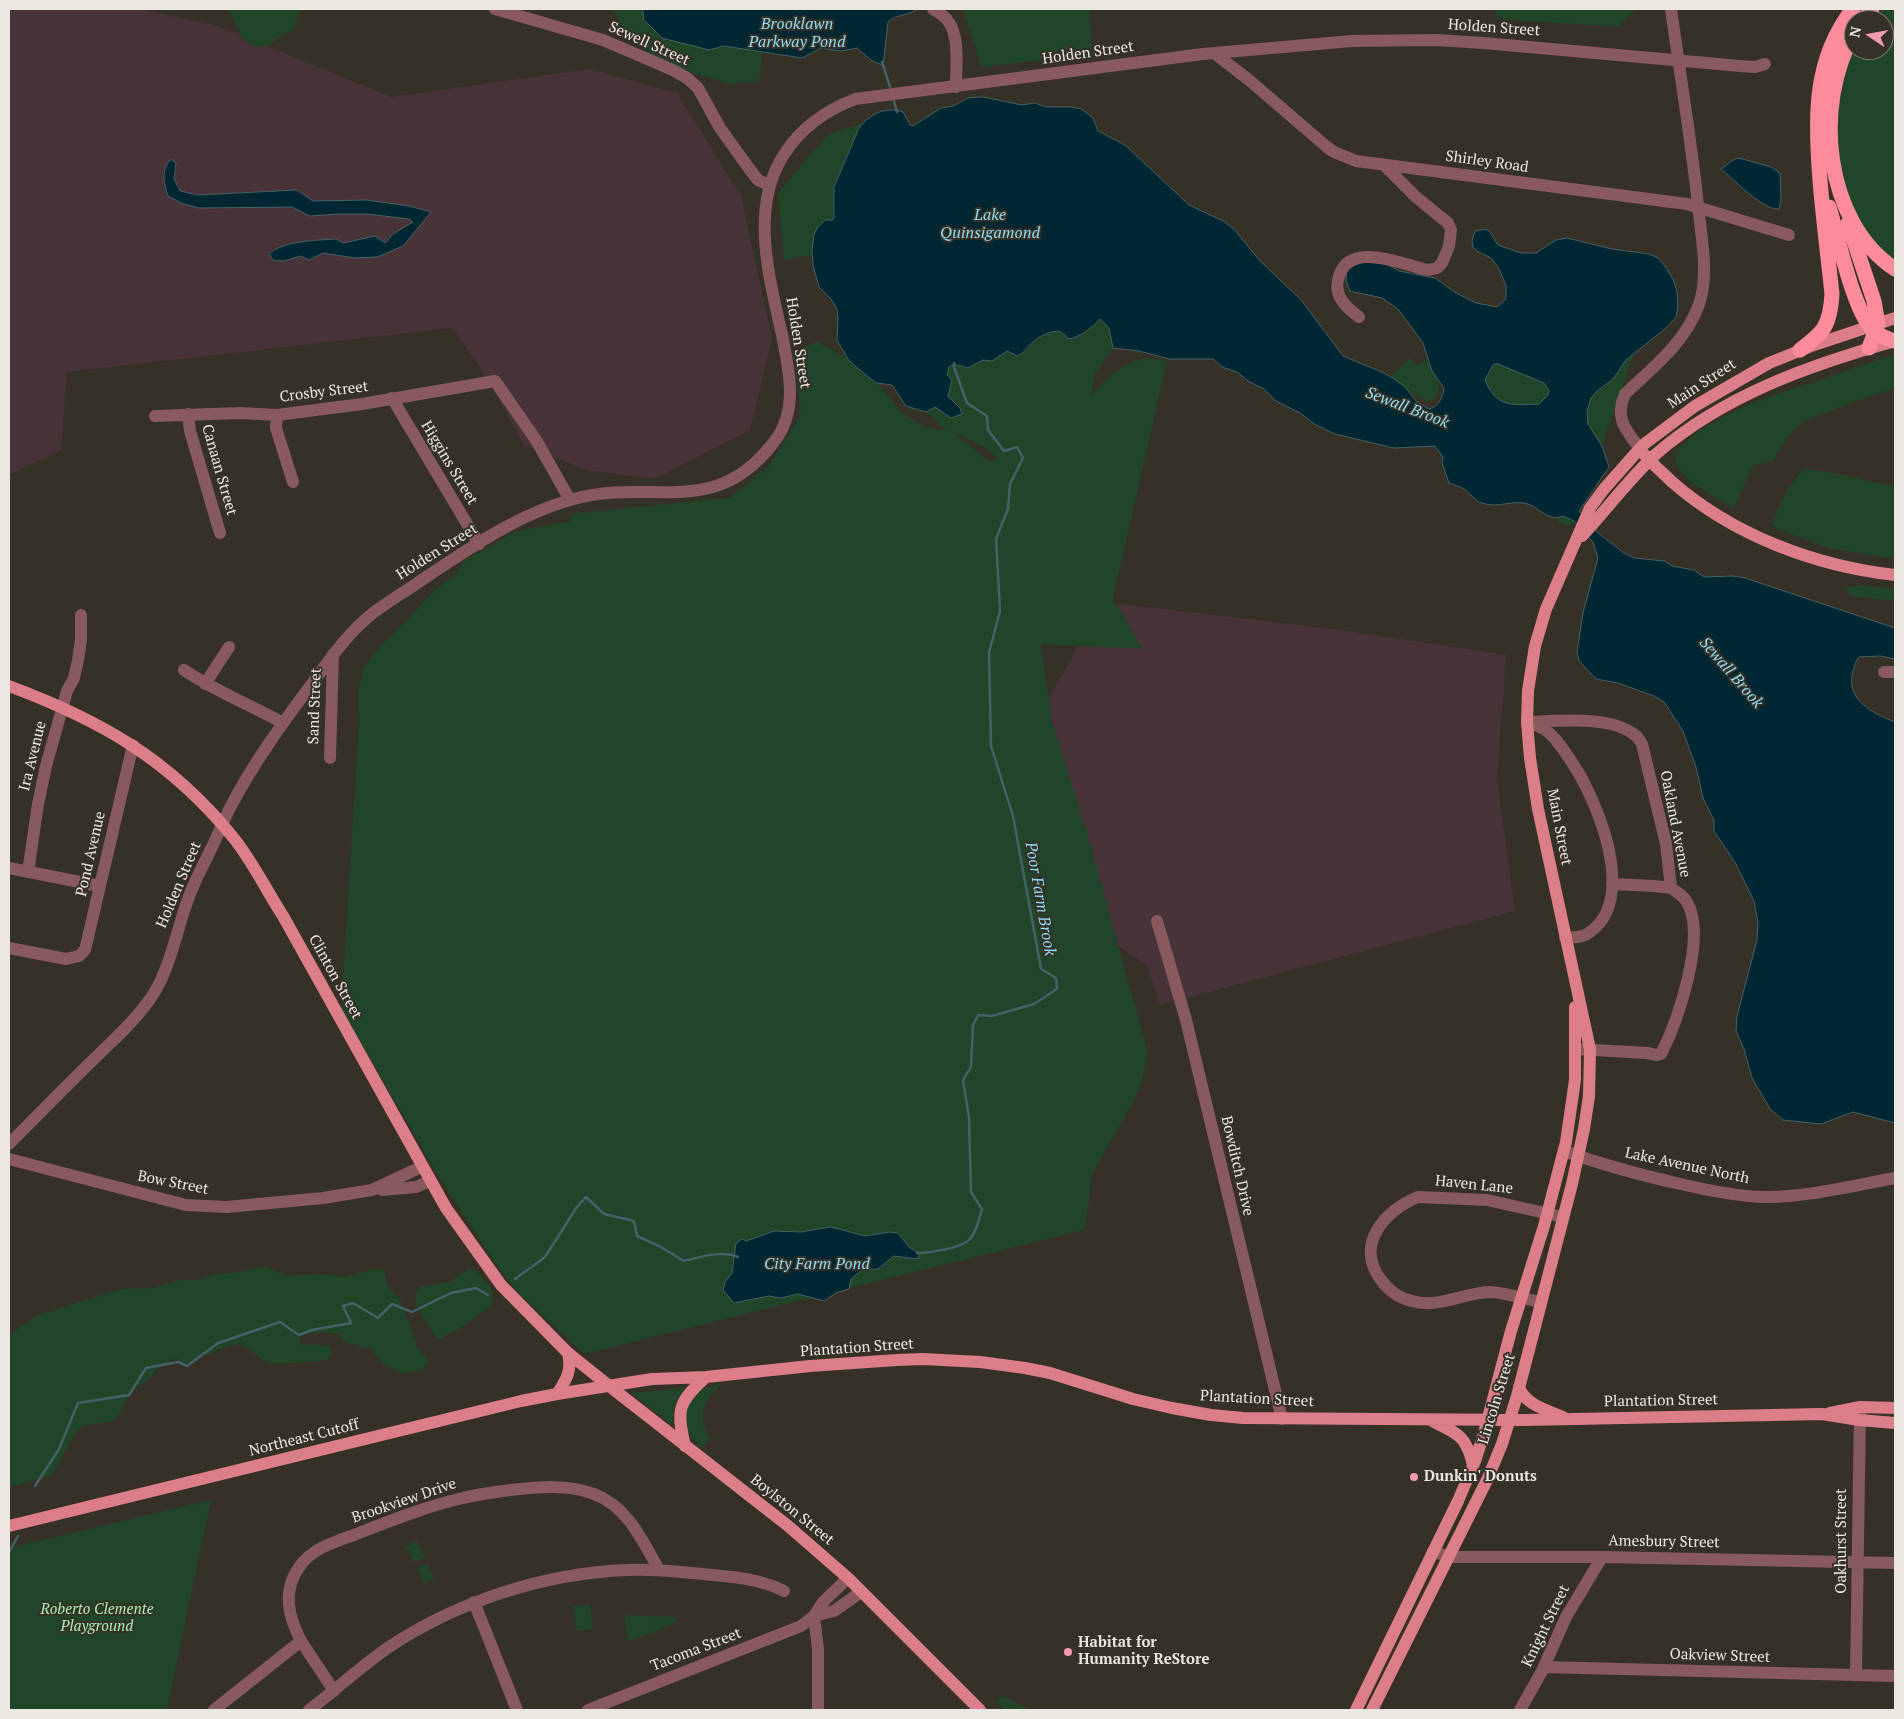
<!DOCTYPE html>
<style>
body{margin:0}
#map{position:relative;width:1904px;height:1719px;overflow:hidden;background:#363127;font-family:"PT Serif",serif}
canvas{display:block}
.frame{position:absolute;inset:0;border:10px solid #ebe8e1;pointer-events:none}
.north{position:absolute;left:1844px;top:10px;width:50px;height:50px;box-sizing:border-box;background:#363127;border:1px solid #7e7a71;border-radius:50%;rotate:282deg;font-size:14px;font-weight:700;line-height:20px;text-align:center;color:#ebe8e1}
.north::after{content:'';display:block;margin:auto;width:18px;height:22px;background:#f19ab2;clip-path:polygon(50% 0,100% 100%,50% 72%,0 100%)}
</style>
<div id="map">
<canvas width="1904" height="1719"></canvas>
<div class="frame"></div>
<div class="north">N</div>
</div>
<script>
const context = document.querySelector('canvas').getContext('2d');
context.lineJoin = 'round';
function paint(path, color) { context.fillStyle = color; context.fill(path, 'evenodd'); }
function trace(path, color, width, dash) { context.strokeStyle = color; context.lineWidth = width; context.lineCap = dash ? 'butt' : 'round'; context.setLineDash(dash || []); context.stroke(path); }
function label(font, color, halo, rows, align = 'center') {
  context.font = font + ' "PT Serif",serif'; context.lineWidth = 4; context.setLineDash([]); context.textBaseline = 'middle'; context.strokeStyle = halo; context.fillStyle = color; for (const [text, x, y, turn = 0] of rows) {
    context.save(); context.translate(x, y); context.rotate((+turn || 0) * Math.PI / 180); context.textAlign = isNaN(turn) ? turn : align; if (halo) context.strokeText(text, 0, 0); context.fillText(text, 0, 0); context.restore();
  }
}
paint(new Path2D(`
 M9,9H139L218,26L391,97L589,69L677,93L741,196L772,339L750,430L654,479L586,470L524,445L481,368L452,328L67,372L61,450L9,475Z
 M1104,602L1341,630L1506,655L1497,779L1515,911L1160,1005L1147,965L1095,931L1047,701Z`), '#473338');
paint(new Path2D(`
 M228,9H300L293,31L286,33L266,47L254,46L242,39L237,25Z
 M613,9H668L764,43L759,81L730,84L657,62L624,32Z
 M963,9H1090L1092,54L981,67Z
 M1494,9H1636L1618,27L1499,19Z
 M1878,9H1895V263L1879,252L1850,211L1835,158L1841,74L1854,50H1884V20H1867Z
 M867,121L819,254L784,260L778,193L826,136Z
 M1100,319L1109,328L1113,348L1095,374L1090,398C1102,380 1124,361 1147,358C1153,358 1161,360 1167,361L1113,599L1143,649L1041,644L1052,721L1090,843L1148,1053L1142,1081L1133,1102L1091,1176L1089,1202L1084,1230L584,1354L518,1293L489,1254L440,1179L341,1008L359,722L358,692L364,667L381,645L405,622L434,591L458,572L464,561L517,531L571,521L569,514L729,498L768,467L801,414L793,351L817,342L864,366L901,412L926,427L947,431L926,412L935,406L951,418L960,407L948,396L952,380L947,375L949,367L954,364L968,368L983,360L992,361L1007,351L1025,352C1034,340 1045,332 1060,331L1069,339ZM954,433L986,448L997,458L990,462Z
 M1641,333L1579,511L1570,527L1559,523L1558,504L1583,402Z
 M1895,354V388L1846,405L1802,422L1788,436L1773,461L1753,466L1734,508C1718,500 1684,481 1677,465C1675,459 1676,454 1678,449C1711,416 1764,398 1808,384C1837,374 1866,364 1895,354Z
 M1409,358L1417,365L1427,359C1437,369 1447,399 1427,402L1413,393L1405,391L1391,376Z
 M1498,364L1544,383L1549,390L1548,395L1539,404C1513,405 1496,408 1485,380L1493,365Z
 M1804,469L1834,473L1892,486L1895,489V559L1828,548L1777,529L1772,524C1780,502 1788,485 1804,469Z
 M1861,585L1895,589V601L1851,596L1845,588Z
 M263,1267L290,1276L317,1274L344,1277L374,1269L384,1270L387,1285L400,1299L418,1348L428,1360L424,1369L403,1373L385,1366L371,1349L345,1342L339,1334L325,1332L301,1334L299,1340L302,1344L329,1346L331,1353L328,1360C315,1361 279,1365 270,1363C256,1359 254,1347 236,1345C221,1344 192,1367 182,1363C179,1362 178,1359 176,1358L157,1369L148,1380L129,1393L118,1417L111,1422L86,1425L77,1430L52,1475L9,1487V1335L38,1315L121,1289L154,1288L178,1280H197L213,1274L232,1273Z
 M468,1269L475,1270L491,1287L494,1303L464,1326L440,1339L435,1336L415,1303L417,1290L422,1286L450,1282Z
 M720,1384C718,1390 713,1392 710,1396C700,1409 701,1427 710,1438L702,1448L687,1432L685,1412L687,1404L701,1389Z
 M685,1388L674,1407L672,1425L631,1393Z
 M211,1500L167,1710H9V1548Z
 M417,1541L425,1557L414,1562L406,1547Z
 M428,1564L434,1580L424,1583L418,1568Z
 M590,1604L593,1629L576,1631L573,1606Z
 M624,1615L676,1617L677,1622L628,1642Z
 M1003,1696L1030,1710H1004L996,1702Z`), '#204529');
const water = new Path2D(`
 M643,9H917C908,16 896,14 888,22L883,65L872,61L857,48L841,51L821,48L802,58L724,46L709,50L662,38L644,20Z
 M983,97L1022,105L1034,103L1047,107H1071L1081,109L1093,118L1098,131L1125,145L1189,205L1223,221L1234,229L1259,260L1301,300L1343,356L1384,373L1394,379L1405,387L1416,401L1429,409C1439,407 1443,397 1444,388L1432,371L1423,343L1398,309L1382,298L1350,291L1346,280L1347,270L1359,261L1386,264L1399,271L1435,278L1456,293L1476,303L1497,307L1506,299V285L1498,267L1491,258L1477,251L1473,247L1472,241L1475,231L1485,229L1489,231L1498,245L1521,253H1536L1556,240L1567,238L1612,249L1649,254L1658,258L1664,265L1673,279L1677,292L1678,306L1676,317L1667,327L1626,360L1613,379L1596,392L1591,398L1587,412L1588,424L1602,446L1609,467L1579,511L1598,533L1624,553L1634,558L1664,561L1672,566L1694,570L1704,577L1733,576L1745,578L1895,628V659L1880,656L1859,657C1855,662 1855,666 1853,671C1845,701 1873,713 1895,722V1123L1853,1112L1821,1124L1783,1120L1771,1110L1752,1078L1744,1049L1736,1031L1737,1016L1757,940L1758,923L1754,901L1736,864L1714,831V820L1703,798L1696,767L1683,731L1664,702L1654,696L1618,683L1596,679L1579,661L1577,652L1583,613L1598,558L1593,542L1574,521L1563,516C1549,522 1540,508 1528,504C1512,499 1498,509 1482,503C1475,501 1470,493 1464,489C1459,486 1454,485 1449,483L1442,463L1443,457L1435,446L1394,448L1335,434L1316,425L1300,413L1276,401L1264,389L1248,381L1237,372L1222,367L1213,359H1169L1139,351L1113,348L1109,328L1100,319C1093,327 1080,337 1069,339L1060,331C1051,331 1039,336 1033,342C1027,347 1025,352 1018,356L1007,351L992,361L983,360L968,368L954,364L949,367L947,375L952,380L948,396L960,408L962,414L951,418L935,407L926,412L906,406L892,385L876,383L855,366L848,359L837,340L838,319L837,309L831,299L819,287L813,265L812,250L814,235L817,228L825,220H832L834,218V187L859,128C870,114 885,106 903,112L910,125L913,126L941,108L953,106L968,98ZM1498,364L1544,383L1549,390L1548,395L1539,404C1513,405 1496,408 1485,380L1493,365Z
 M1739,158L1771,167L1780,173L1781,200L1779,209C1763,211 1734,179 1721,169L1733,160Z
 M172,160L176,163L174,179L180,191L198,195L297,190L313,201L366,200L409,206L431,212L403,246L377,257L355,258L323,253L309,260L301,256L283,261L273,260L269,254C282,241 319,240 336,239L343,243L375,236L385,243L393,234L413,222L409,219L368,214H339L310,216L292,207L198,208L181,203L168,196C164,183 161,172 169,161Z
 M831,1227L865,1236L890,1232L898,1233L909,1247L919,1253L918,1259L894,1256L878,1269L862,1270L851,1279L849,1289L836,1293L824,1301L798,1294L781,1298L769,1296L734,1303L723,1290L725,1282L732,1273L736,1243L742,1239L746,1241L774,1231L801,1232Z`);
paint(water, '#002732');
trace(water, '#466166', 1);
trace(new Path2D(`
 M882,62L890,87
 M894,101L897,112
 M917,1253C929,1253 962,1248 970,1239C977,1230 979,1220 982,1209L971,1192L969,1118L963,1080L971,1067L973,1025L978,1015L992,1016L1034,1004L1057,989L1056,978L1041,969L1013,816L991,746L989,653L1000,611L996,539L1008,509L1010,484L1023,458L1017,447L1004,451L988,430L987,416L967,403L954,367V363
 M515,1279L545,1257L577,1207L586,1197L604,1214L634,1221L637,1236L659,1246L684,1261C701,1257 721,1250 738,1257
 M35,1486L59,1449L78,1403L129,1395L146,1368L178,1362L187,1366L218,1343L280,1322L299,1335L312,1330L351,1323L343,1306L353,1303L378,1318L392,1304L412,1312L451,1293L476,1288L488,1295
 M9,1552L18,1536`), '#466166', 2.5);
trace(new Path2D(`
 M495,9L603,40L673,70L687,78L698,88L720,128L748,167L758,180L769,185
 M933,9C938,12 945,16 948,21C960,36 956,69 956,87
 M1214,53L1249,80L1327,147L1334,152L1356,161L1687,204L1789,235
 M1359,317C1347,308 1334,297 1338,280C1346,239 1402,264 1428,270L1437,268L1442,263L1449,246L1451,230L1448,223L1416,197L1384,165
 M392,398L479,544
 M188,414L190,431L220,533
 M277,415L276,428L293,482
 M155,416L241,413L277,415L362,404L495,381L536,440L570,500
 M1640,449C1626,430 1614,418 1625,394C1654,366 1683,345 1698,307C1710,278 1701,236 1698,205C1691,139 1680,74 1671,9
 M184,670C215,691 250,705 283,723
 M1884,672H1895
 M205,684L229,647
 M1527,722C1557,721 1610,715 1635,735C1638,737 1640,741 1642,744L1666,844L1671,888C1678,893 1685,897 1688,904C1706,938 1678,1021 1661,1054L1657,1055L1647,1053L1576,1049
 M1530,723C1535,725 1540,727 1544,729C1555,736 1562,748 1569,758C1596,796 1641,901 1587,934C1581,938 1572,937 1565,938
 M330,758L333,654
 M9,868L100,886
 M28,872L38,804L46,766L67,691L74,678L78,660L81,640V615
 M1612,884L1654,886L1671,888
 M1157,921L1186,1020L1282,1419
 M9,948L66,959L79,956L85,950L133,745
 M9,1144C37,1116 65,1087 94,1059C115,1038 144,1013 158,986C173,958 178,924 190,894C196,878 205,862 212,847C219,833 224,819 231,806C254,762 284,721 314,681C330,659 346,636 367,618C382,605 400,595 416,584C465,551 517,514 574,499C652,477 714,521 774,442C799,410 789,371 782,335C769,276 749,206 785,153C801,128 827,110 855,99L1203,54L1352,41L1436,40L1484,43L1740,66L1755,67L1765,64
 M1564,1151C1603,1165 1644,1176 1685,1185C1711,1191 1737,1196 1763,1197C1804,1198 1855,1185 1895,1178
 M9,1159L186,1205L227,1207L323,1198L372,1190L421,1167
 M382,1190L416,1187L430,1181
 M1540,1302C1525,1299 1507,1293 1491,1292C1465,1292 1438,1309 1412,1301C1399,1298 1389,1291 1381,1280C1354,1245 1385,1210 1418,1197L1487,1200L1563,1217
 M1433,1551L1449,1557H1602L1895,1563
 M474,1602L517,1710
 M814,1616L818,1649V1710
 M814,1616L823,1602L848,1578
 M301,1641L334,1691
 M1544,1667L1895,1676
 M1856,1675L1860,1410
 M214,1710L301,1641C288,1616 282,1590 300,1566C313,1547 339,1541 359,1533C393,1520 427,1506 463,1498C479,1494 495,1492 511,1490C538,1487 569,1484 594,1494C628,1507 642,1540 659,1570
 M309,1710C336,1690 361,1666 389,1647C458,1601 545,1573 628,1570C649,1569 671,1571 692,1573C723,1576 756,1577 784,1591
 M588,1710L801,1626L814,1616L834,1611L861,1592
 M1520,1710L1542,1671L1566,1617L1602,1557`), '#88595f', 12);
trace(new Path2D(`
 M1644,454C1652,464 1662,472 1671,481C1732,535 1815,566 1895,575
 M1582,536C1607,509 1629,479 1656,454C1724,395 1810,365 1895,341
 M9,686C100,720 169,759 232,836C252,860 266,890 283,916L446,1208L501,1285L568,1353L608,1385L787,1525L848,1578L980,1710
 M1519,1387C1525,1405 1547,1410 1563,1417
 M557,1394C567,1379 572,1370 568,1353
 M1830,1413L1860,1407L1895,1408
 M1432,1421C1458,1434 1466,1435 1473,1465
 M685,1446C676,1410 678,1402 706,1377
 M9,1526L521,1401L557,1394L652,1379L706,1377L810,1366L897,1360L923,1359L980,1362L1025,1368L1050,1373L1133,1399L1172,1408L1211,1415L1243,1418L1525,1420L1822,1414L1859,1420L1895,1423
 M1356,1710L1458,1501L1475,1461L1483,1437L1511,1331L1544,1226L1566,1142L1575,1080V1007
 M1372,1710L1487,1480L1502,1444L1517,1396L1572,1184L1584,1129L1589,1096L1590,1049L1538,809L1530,758L1527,722L1528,691L1535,646L1546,609L1590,508L1604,489L1643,445L1695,406L1769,363L1814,345L1895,318`), '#dc7e8a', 12);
trace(new Path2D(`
 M1863,20L1872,9
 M1854,34C1813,104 1824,222 1895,269
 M1829,207C1838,235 1854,317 1876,333C1881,336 1888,339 1894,341
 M1848,223L1874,301L1878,324L1869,348
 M1800,350C1824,332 1830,326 1832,294C1828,256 1823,218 1820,180C1815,119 1813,60 1853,9`), '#fd8b9b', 15);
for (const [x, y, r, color] of [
 [1414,1477,5,"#f19ab2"],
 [1068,1652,5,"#f19ab2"]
]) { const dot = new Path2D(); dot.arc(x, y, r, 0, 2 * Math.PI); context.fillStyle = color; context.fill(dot); trace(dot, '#363127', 2); }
label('15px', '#ebe8e1', '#363127', [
 ["Holden Street",1494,28,4],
 ["Sewell Street",649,44,24],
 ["Holden Street",1088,53,-8],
 ["Shirley Road",1487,162,8],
 ["Holden Street",798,343,81],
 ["Main Street",1702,384,-33],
 ["Crosby Street",324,392,-7],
 ["Higgins Street",449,463,59],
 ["Canaan Street",219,470,74],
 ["Holden Street",437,552,-32],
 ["Sand Street",315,706,-88],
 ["Ira Avenue",33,756,-76],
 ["Oakland Avenue",1675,824,79],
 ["Main Street",1559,827,79],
 ["Pond Avenue",91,854,-77],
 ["Holden Street",179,885,-67],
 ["Clinton Street",335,977,61],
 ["Bowditch Drive",1237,1166,77],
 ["Lake Avenue North",1687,1166,12],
 ["Bow Street",173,1183,11],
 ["Haven Lane",1474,1185,6],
 ["Plantation Street",857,1348,-4],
 ["Plantation Street",1257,1399,3],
 ["Lincoln Street",1497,1399,-73],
 ["Plantation Street",1661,1401,-1],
 ["Northeast Cutoff",304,1438,-14],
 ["Brookview Drive",404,1501,-19],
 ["Boylston Street",792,1510,39],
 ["Oakhurst Street",1842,1541,-90],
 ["Amesbury Street",1664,1542,1],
 ["Knight Street",1546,1626,-64],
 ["Tacoma Street",696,1650,-21],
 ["Oakview Street",1720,1656,2]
]);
label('bold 15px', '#ebe8e1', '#363127', [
 ["Dunkin' Donuts",1424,1477],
 ["Habitat for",1078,1643],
 ["Humanity ReStore",1078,1660]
], 'left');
label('italic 15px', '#a7f0b5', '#363127', [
 ["Roberto Clemente",97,1610],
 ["Playground",97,1627]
]);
label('italic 16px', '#8cddf7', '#363127', [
 ["Brooklawn",797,24],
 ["Parkway Pond",797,42],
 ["Lake",990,215],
 ["Quinsigamond",990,233],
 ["Sewall Brook",1407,408,21],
 ["Sewall Brook",1731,673,49],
 ["Poor Farm Brook",1040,899,80],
 ["City Farm Pond",817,1264]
]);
</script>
